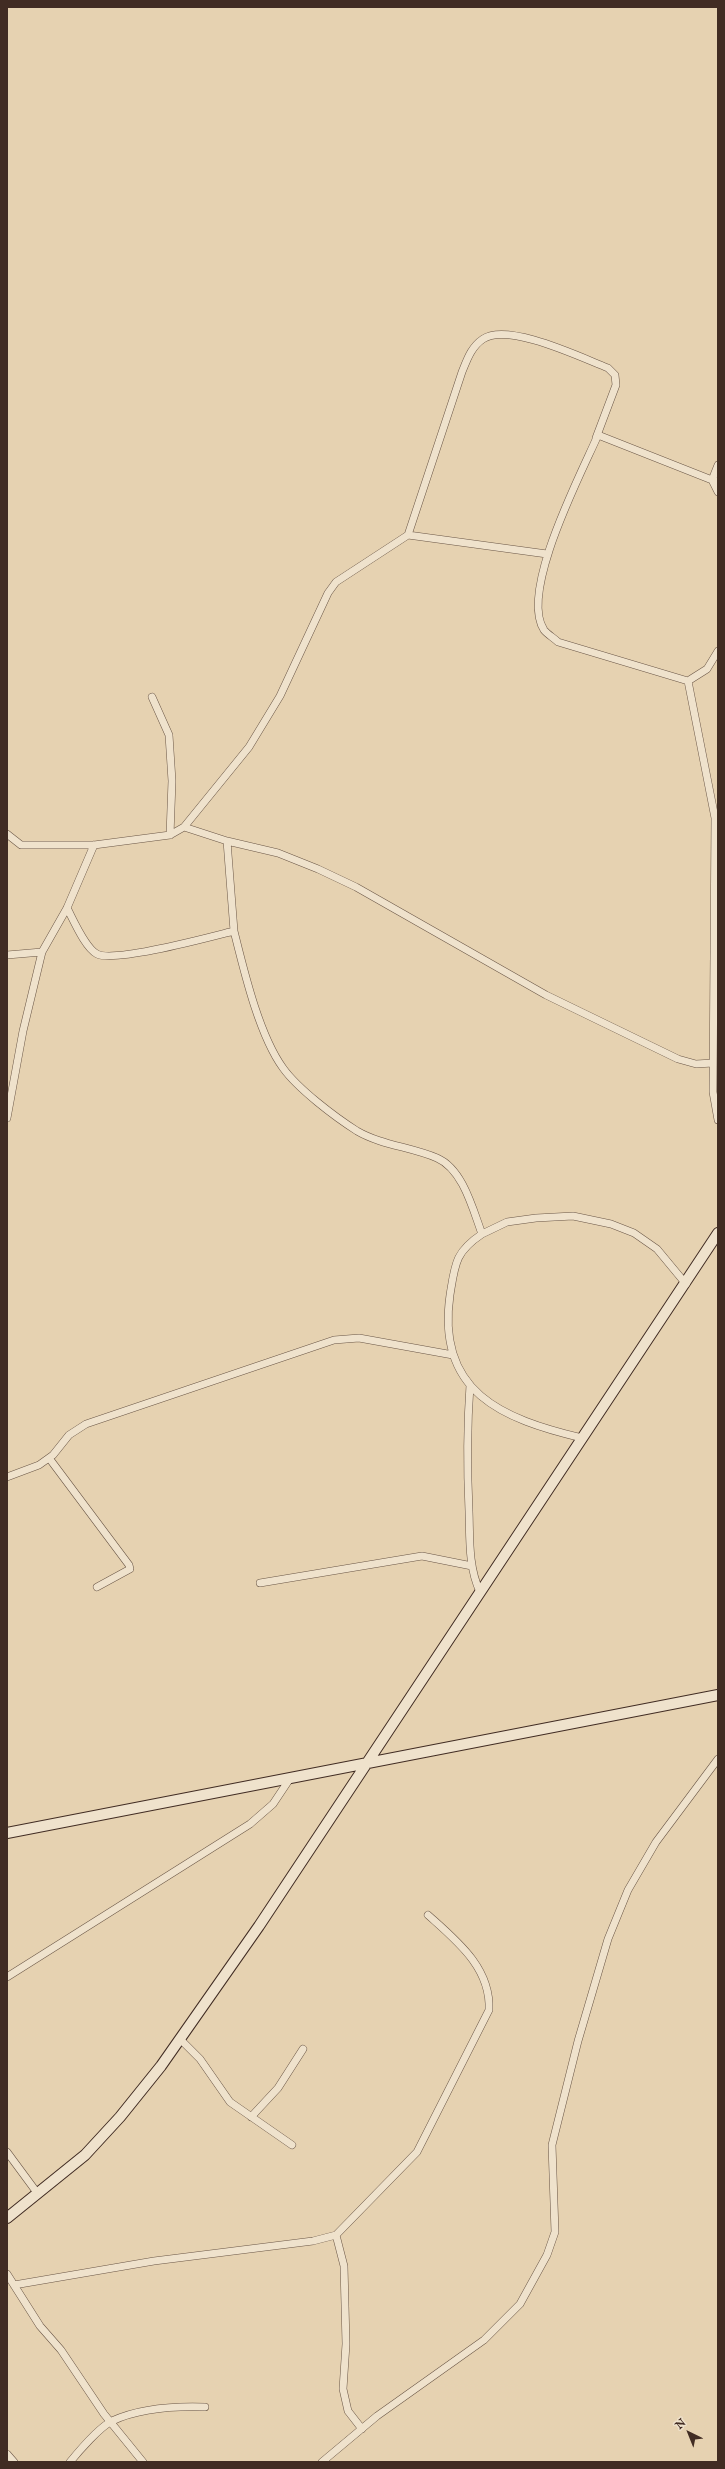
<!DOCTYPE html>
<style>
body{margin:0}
#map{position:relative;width:725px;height:2469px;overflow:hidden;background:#e6d2b1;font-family:"IM FELL English",serif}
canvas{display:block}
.frame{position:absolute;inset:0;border:8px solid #412c23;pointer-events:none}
.north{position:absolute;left:669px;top:2413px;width:40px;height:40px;-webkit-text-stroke:3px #efe2cc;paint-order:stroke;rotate:317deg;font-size:11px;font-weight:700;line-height:16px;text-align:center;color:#412c23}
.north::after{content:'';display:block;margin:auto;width:14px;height:18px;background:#412c23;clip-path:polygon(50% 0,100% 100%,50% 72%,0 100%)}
</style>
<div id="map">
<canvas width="725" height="2469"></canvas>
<div class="frame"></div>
<div class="north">N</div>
</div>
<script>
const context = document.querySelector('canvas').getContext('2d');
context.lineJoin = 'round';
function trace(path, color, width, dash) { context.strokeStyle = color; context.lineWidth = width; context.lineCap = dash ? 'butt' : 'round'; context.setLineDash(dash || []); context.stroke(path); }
const street = new Path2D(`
 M716,481L712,480L718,465
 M718,492L712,480L598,435C581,474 519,592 544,630C547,634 554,638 558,642L688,681L707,669L718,651
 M408,535L462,372C467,360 471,347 483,339C508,322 582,358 608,368L615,375L616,385L596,438
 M688,681L715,818L713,1092L718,1120
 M152,697L169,735L172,781L170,835
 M7,834L21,845H94L170,835L184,827L249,747L280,696L328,593L336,582L408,535L547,554
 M227,841L278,853L318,869L356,887L546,995L678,1059L696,1064L713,1063
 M67,908C73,919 85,948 97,954C115,963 210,937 234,931L227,841L184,827
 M234,931C244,971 259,1035 283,1068C298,1089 335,1117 357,1131C381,1145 411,1147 437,1158C463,1169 473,1210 482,1234L507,1222L536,1218L573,1216L611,1224L634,1233L657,1249L686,1284
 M7,955L42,952
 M7,1118L23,1031L42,952L67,908L94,845
 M482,1234C455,1252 455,1264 450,1295C436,1392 502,1419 582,1438
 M470,1385C467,1427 467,1468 469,1511C470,1538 468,1566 480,1592
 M49,1458L129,1565L130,1569L97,1587
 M7,1477L39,1465L53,1455L69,1435L86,1424L334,1340L359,1338L453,1355
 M260,1583L422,1556L472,1566
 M7,1977L250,1824L273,1804L291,1777
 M180,2039L200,2059L230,2102L292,2145
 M251,2117L278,2088L303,2049
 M7,2152L38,2194
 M336,2235L344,2266L346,2344L343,2389L348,2411L362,2429
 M7,2274L40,2326L61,2350L104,2414L143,2462
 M14,2285L154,2261L313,2241L336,2235L417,2152L489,2010C491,1968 457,1941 428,1915
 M7,2454L14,2462
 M70,2462C79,2451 100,2427 112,2421C140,2408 175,2406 205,2407
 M322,2462L377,2416L484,2340L520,2304L547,2255L555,2232L552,2145L578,2041L608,1939L628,1890L656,1842L718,1759`);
const secondary = new Path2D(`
 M7,1833L718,1695
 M7,2218L85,2155L120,2117L161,2066L259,1926L718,1233`);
trace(street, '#6a5646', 8);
trace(secondary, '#412c23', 12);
trace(street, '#efe2cc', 7);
trace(secondary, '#efe2cc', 10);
</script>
